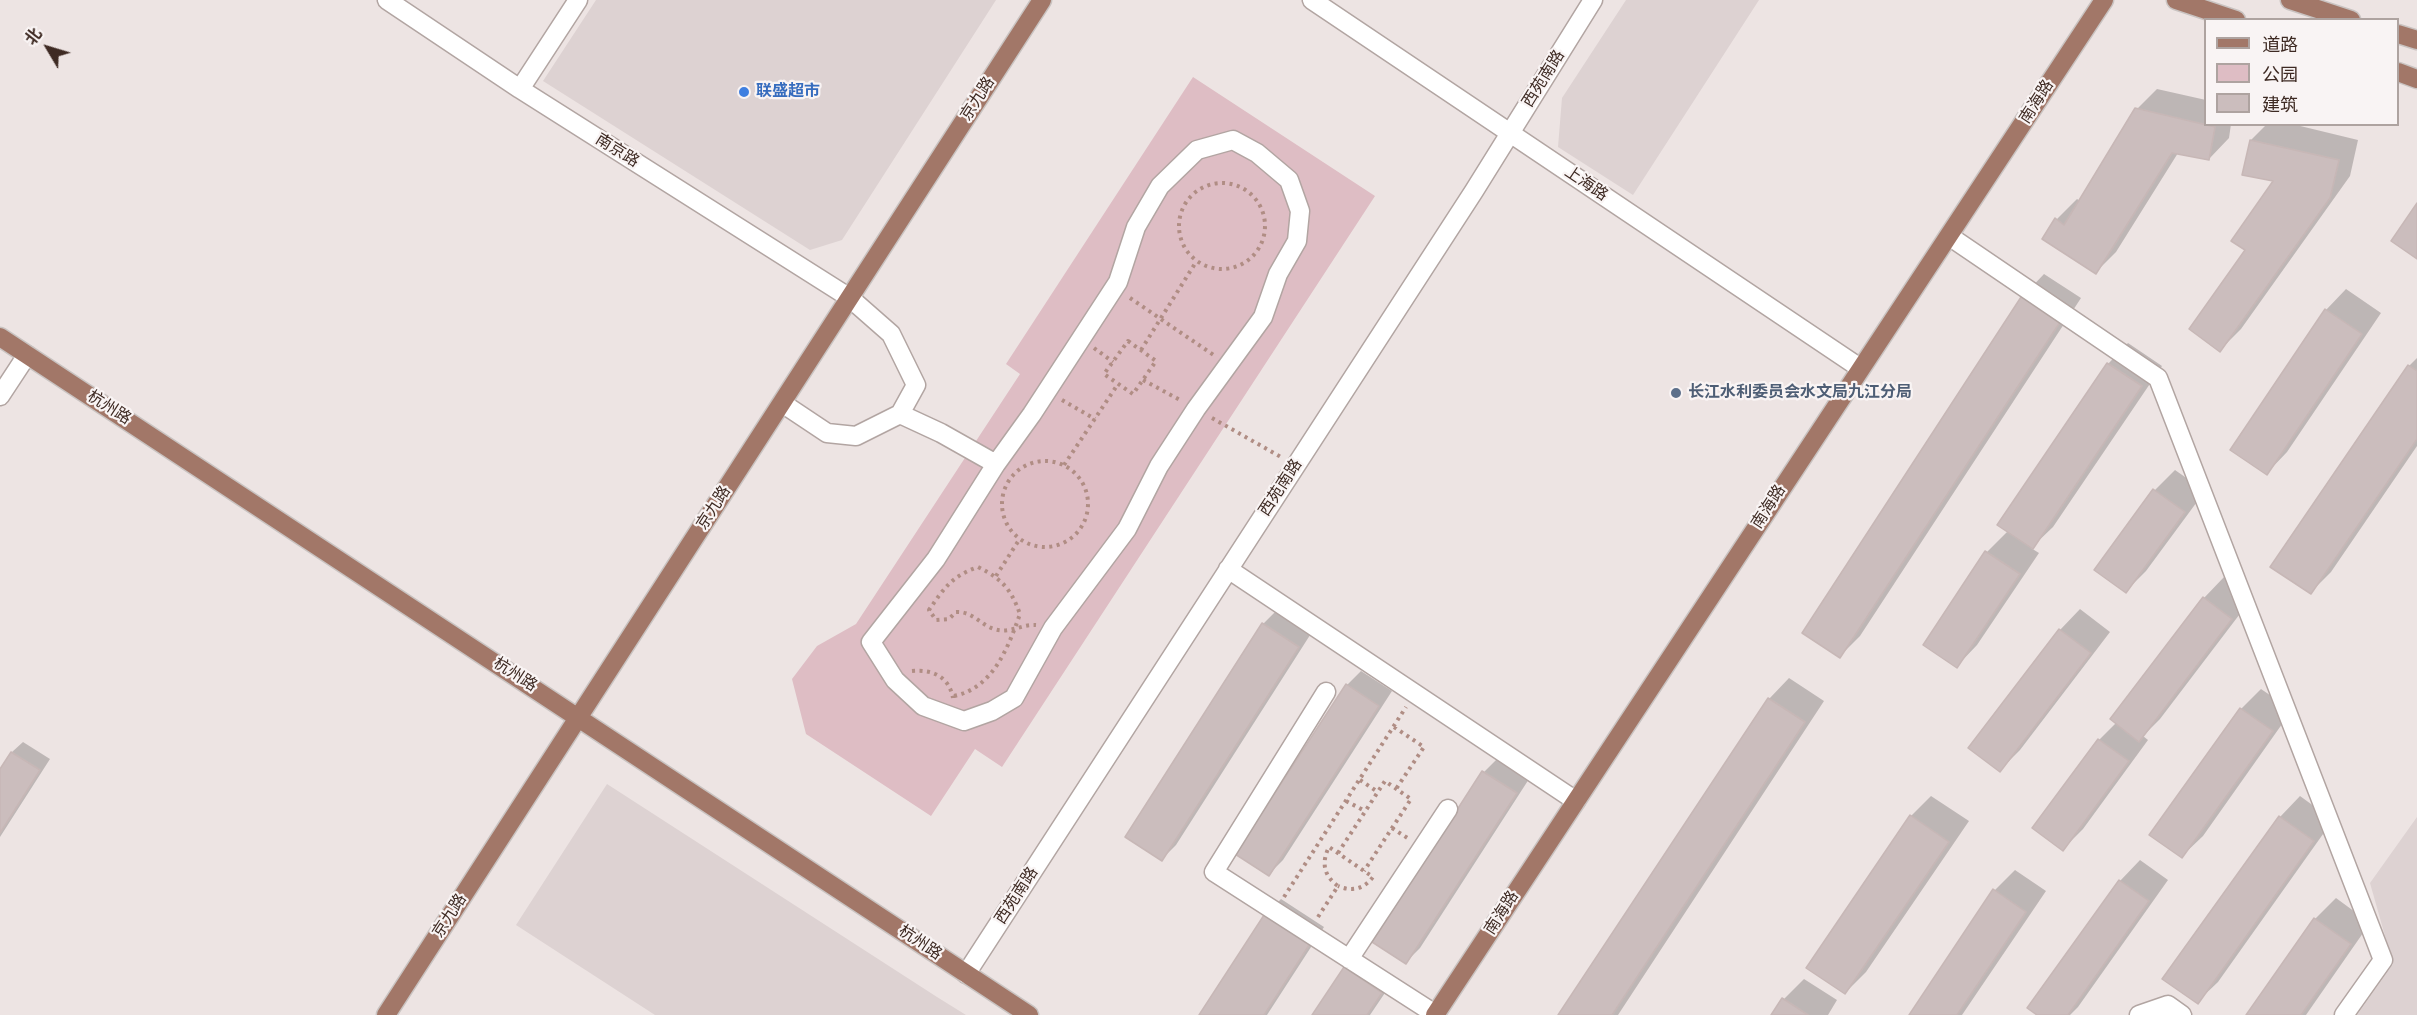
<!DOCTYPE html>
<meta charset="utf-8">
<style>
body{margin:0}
#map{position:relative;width:2417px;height:1015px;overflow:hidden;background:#ede4e3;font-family:"DM Sans","Noto Sans SC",sans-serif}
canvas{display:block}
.legend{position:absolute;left:2204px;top:18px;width:195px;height:108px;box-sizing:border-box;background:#f9f4f4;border:2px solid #aea3a0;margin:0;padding:8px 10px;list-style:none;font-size:18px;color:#3e2a23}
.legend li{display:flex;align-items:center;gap:12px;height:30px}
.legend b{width:30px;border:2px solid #aea3a0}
.north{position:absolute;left:18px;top:18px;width:60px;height:60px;-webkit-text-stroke:4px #f9f4f4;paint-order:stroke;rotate:308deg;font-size:16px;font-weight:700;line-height:24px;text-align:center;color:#3e2a23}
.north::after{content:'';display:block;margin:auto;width:21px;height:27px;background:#3e2a23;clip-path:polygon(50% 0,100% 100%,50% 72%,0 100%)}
</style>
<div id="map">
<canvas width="2417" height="1015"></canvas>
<ul class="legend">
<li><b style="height:8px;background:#a27768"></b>道路</li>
<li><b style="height:16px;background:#debdc4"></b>公园</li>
<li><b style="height:16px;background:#cbbdbd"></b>建筑</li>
</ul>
<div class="north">北</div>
</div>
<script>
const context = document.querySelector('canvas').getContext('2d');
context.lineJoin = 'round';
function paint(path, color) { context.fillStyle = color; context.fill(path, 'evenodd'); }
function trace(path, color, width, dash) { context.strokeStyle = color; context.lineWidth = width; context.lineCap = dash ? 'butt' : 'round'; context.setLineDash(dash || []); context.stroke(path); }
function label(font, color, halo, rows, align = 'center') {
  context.font = font + ' "DM Sans","Noto Sans SC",sans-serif'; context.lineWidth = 4.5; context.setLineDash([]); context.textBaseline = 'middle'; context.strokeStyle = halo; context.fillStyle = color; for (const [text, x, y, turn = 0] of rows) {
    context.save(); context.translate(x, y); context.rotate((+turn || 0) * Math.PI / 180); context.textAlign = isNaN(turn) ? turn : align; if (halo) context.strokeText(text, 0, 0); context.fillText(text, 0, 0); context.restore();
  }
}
paint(new Path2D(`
 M596,0H996L842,240L810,250L543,81Z
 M1626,0H1759L1633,195L1558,147L1562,98Z
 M607,784L937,997L966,1015H655L516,925Z
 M2417,817V1015H2357L2393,964L2370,883Z`), '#ddd2d2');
paint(new Path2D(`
 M1193,77L1375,196L1002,767L975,749L931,816L806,734L792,679L817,646L856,624L1020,374L1006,364Z`), '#debdc4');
paint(new Path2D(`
 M2157,89L2206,100V124H2231L2229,138L2209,159L2178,153L2116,252L2096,272L2045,239L2057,219L2077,199L2080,201L2137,109Z
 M2267,124H2292L2358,140L2350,176L2241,329L2220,350L2247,250L2276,180L2251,140Z
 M2044,274L2081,298L1860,636L1840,656L2024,295Z
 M2346,289L2381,313L2287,452L2267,473L2326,310Z
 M2128,343L2162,366L2053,527L2031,548L2039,553L1977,645L1957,666L1987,552L2008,531L2108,364Z
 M2417,358V446L2331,572L2311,592L2409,366Z
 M2175,470L2205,491L2146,571L2126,591L2155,490Z
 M2224,577L2252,598L2160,719L2143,736L2148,740L2083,829L2063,849L2034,828L2099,740L2117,722L2112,719L2204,598Z
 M2080,609L2110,632L2020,750L2000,770L2060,630Z
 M1277,610L1312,632L1176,845L1162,859L1263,624Z
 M1361,671L1392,691L1283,860L1269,874L1347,685Z
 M1789,678L1824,701L1618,1015H1560L1769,699Z
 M2261,689L2292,710L2203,836L2182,856L2241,709Z
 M23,742L50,759L0,837V772L12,752Z
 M1498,758L1529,779L1420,948L1406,962L1484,772Z
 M1931,796L1969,821L1866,972L1845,993L1911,816Z
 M2300,796L2333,820L2218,982L2197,1002L2280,817Z
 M2140,860L2168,880L2078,1007L2070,1015H2040L2030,1008L2120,881Z
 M2015,870L2046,891L1962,1015H1911L1995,890Z
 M2336,898L2370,923L2306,1015H2248L2315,919Z
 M1281,899L1324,927L1267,1015H1201L1267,913Z
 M1360,954L1395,978L1370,1015H1314L1346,968Z
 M1804,979L1837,1000L1828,1015H1773L1784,999Z`), '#0003');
const building = new Path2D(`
 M2135,108L2215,127L2209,160L2172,153L2096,274L2042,239L2055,218L2064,225Z
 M2250,140L2339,160L2330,198L2220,352L2189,329L2245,250L2231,241L2273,181L2242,175Z
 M2417,203V259L2391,241Z
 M2023,294L2062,319L1840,658L1802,633Z
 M2325,309L2362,334L2267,475L2230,450Z
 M2107,363L2142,386L2033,549L1997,525Z
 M2408,365L2417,371V439L2311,594L2270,567Z
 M2153,489L2185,512L2126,593L2094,570Z
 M1985,551L2020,574L1957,668L1923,645Z
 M2203,597L2232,619L2139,742L2110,719Z
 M1262,623L1299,647L1162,861L1125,837Z
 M2059,629L2091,653L2000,772L1968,748Z
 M1346,684L1379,706L1269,876L1235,854Z
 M1768,698L1805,722L1612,1015H1558Z
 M2240,708L2273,731L2182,858L2149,835Z
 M2098,739L2129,761L2063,851L2032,828Z
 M11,752L40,770L0,833V769Z
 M1482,771L1517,793L1406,964L1372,942Z
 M1910,815L1949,842L1845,994L1806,968Z
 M2279,816L2314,841L2198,1004L2162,979Z
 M2119,880L2149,901L2068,1015H2037L2027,1008Z
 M1993,889L2026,912L1957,1015H1909Z
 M1266,912L1311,942L1264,1015H1199Z
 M2314,918L2351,944L2301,1015H2246Z
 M1344,967L1382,993L1367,1015H1312Z
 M1782,998L1808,1015H1771Z`);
paint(building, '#cbbdbd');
trace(building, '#c7b7b6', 1.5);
const minor = new Path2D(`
 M387,0L520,89L850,298L891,334L916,385L900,414
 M1312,0L1860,368
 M520,89L578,0
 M1949,236L2158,378L2383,960L2344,1015
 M0,396L27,355
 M782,403L827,433L856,436L900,414L941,433L996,464L936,559L871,642L895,680L923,706L964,721L992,711L1014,698L1053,628L1127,529L1159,466L1196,409L1263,317L1278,274L1297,241L1300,211L1289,180L1257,153L1233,140L1197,150L1160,186L1136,227L1118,282L1032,414L996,464
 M1228,569L1576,801
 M1326,692L1214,872L1435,1014
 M1349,959L1448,809
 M966,974L1474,191L1593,0
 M2139,1015L2168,1005L2182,1015`);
const major = new Path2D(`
 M2176,0L2236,20
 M2290,0L2351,20
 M2398,34L2417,40
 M2398,72L2417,79
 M0,337L1029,1015
 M386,1015L1042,0
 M1435,1015L2104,0`);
trace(minor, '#b2a5a2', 21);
trace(major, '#c9c3c1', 21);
trace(new Path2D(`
 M1179 226a43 43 0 1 1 86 0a43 43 0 1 1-86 0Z
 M1130,298L1215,356
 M1128,341L1156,361L1133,394L1104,374Z
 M1094,348L1113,362
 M1141,350L1196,262
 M1143,380L1182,401
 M1062,400L1095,419
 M1212,418L1281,457
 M1002 504a43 43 0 1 1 86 0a43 43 0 1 1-86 0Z
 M1064,465L1118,384
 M996,576L1019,540
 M912,671C933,669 949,677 953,698
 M954,696C993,688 1008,648 1020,614C1011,589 1002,579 978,567C952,576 944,588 929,610L936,620L949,619L956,612C972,611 981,625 994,629C1009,634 1022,624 1036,625
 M1394,727L1424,747L1396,789
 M1360,780L1378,792
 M1346,801L1365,811
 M1392,828L1409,839
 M1338,853L1385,781L1411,799L1364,871
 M1284,897L1406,707
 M1318,917L1338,886C1324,876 1321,863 1329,847L1373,877C1364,889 1352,892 1338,886`), '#b08d84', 4, [3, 4.5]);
trace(minor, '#fff', 18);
trace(major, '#a27768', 18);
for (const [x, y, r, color] of [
 [744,92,6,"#3f7fe0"],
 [1676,393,6,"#5c6f8a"]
]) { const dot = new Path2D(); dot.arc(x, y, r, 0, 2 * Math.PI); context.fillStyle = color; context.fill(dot); trace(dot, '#f9f4f4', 2); }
label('16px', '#3e2a23', '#f9f4f4', [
 ["西苑南路",1544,79,-58],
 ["京九路",978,99,-57],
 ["南海路",2037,102,-57],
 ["南京路",617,151,32],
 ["上海路",1586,184,34],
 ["杭州路",109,408,33],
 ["西苑南路",1281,488,-57],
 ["南海路",1769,507,-57],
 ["京九路",714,508,-57],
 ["杭州路",515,675,33],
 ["西苑南路",1017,896,-57],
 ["南海路",1502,913,-57],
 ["京九路",450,916,-57],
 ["杭州路",920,943,34]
]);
label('bold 16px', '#366cbe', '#f9f4f4', [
 ["联盛超市",756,92]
], 'left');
label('bold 16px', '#4e5e75', '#f9f4f4', [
 ["长江水利委员会水文局九江分局",1688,393]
], 'left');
</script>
